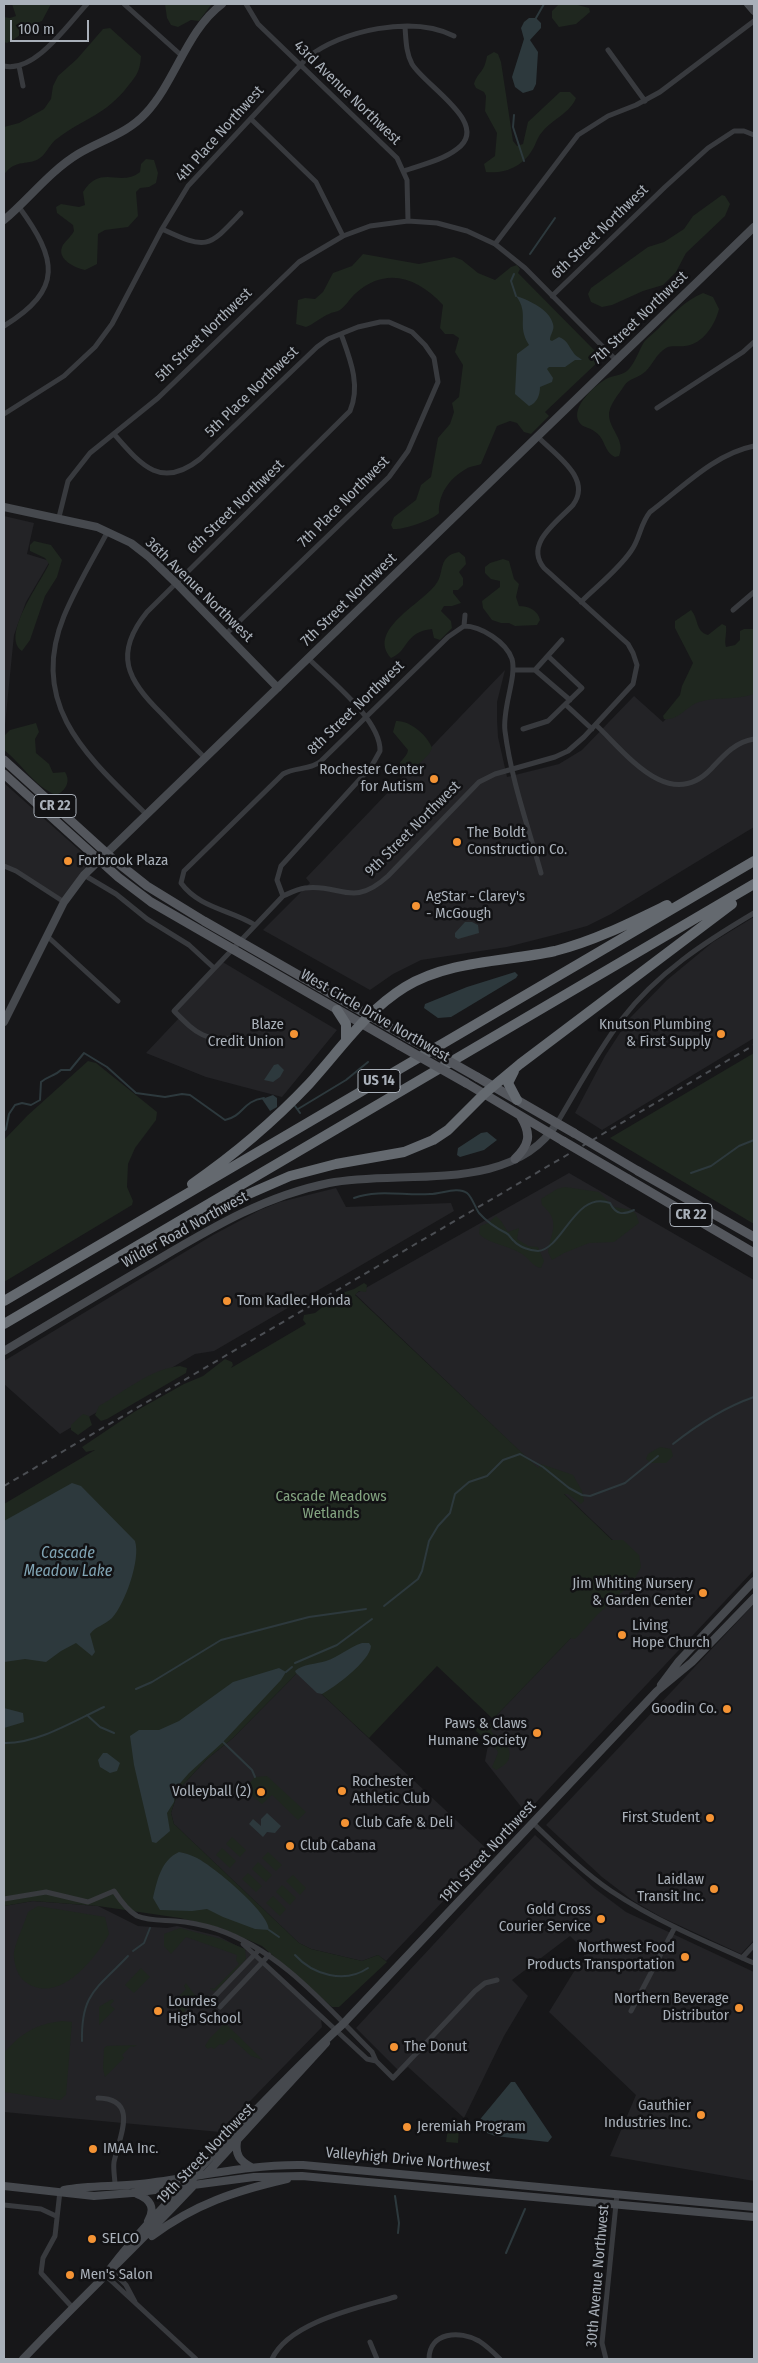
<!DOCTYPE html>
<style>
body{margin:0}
#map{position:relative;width:758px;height:2363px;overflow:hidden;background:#171719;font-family:"Fira Sans Condensed",sans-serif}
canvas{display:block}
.frame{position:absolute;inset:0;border:5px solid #a9b0b9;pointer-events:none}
.scale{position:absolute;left:10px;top:20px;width:79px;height:22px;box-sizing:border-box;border:2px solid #a9b0b9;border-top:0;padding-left:6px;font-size:15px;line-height:18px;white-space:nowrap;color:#a9b0b9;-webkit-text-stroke:4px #121214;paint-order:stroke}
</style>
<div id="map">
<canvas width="758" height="2363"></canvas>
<div class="frame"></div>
<div class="scale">100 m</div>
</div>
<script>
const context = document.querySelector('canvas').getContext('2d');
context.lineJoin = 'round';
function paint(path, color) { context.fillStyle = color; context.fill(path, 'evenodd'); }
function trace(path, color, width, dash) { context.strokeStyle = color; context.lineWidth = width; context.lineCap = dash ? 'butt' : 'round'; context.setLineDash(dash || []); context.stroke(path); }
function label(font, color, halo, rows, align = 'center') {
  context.font = font + ' "Fira Sans Condensed",sans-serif'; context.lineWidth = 5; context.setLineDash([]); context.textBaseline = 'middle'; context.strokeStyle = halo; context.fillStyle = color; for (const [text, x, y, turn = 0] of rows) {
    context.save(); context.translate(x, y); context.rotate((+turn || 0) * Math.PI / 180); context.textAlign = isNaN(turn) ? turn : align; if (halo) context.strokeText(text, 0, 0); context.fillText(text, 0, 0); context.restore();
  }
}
paint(new Path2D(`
 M4,516L34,523L27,554L50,561L26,602L14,635L4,735Z
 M754,663V827L611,914L587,926L554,935L507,947L421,960L393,974L370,990L263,930L310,883L306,878L505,670L497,702V719L498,737L507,777L559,764L582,750L634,696L663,722L707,676Z
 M4,783L95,864L64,902L4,866Z
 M754,917V1038L602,1130L575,1113L605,1056L629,1019L667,980L713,942Z
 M221,961L337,1030L282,1097L206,1077L146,1053L180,1017L174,1011Z
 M569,1173L754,1280V1570L526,1813L485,1761L493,1719L640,1566L355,1294Z
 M336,1188L346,1207L451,1203L454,1211L214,1351L195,1354L60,1434L4,1384V1361L213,1235L260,1210L280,1202Z
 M754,1604V1940L741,1954L661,1917L632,1900L602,1877L546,1825Z
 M298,1672L490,1852L386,1961L378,1955L362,1961L311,1949L299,1943L174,1824L171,1813L179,1789L207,1759L233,1738Z
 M535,1835L594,1888L626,1912L754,1972V2181L610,2156L636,2095L549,2012L586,1952L570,1936L512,1980L528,1996L504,2036L464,2118L408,2067L401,2073L356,2028Z
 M33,1901L98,1906L138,1926L167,1928L177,1926L218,1936L247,1951L321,2019L322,2027L220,2132L4,2112V1906Z`), '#232326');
paint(new Path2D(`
 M12,4H51L42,21C28,25 22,36 7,43L4,42V17L10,18L16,16Z
 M165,4H210L211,5L199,21L191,20L178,27L171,25L167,18Z
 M559,4H574L589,8L590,12L576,24L559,27L552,18V11Z
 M110,28L141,56C140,71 137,75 128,86C106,115 84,118 58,138C50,143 47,153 40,158C30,166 15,158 4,175V127L19,123L44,109L51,99L53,86L58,76L77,59L103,29Z
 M494,52L498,54L501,62L513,141L517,146L523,144L528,122L560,92H570L576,98C570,113 553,119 543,131C538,136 537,141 534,147C524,166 506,174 486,172L484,164L495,156L497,133L485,111L486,96L484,92L476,88L474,84C478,71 484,74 487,56Z
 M146,159L154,160L158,173L156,183L149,187L140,188L136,192L138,216L128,227L105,230L98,234L97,264L85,270C76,268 57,260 62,247C64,242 71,237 74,231L73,225L57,213L56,207L61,204L79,207L85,205L83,192C101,163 120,188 140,172L141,164Z
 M722,195L725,196L730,204L725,216L686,253L676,272L663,285L643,291L612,305L602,307L591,302L588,294L591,288L648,247L664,242L684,229L693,216Z
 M363,254L419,264L454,257L462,260L478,273L495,280L511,267L517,265L520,269L518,273L602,358L545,412L549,416L531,434L524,432L517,423L510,421L497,426L481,464C476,466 470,466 466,469C450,478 438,494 439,513C433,520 403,530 393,529L391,525L394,517L416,500L421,485L431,477L438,438L450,424L454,412L452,403L459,397L463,365L455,352L459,338L453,334H445L440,328L443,305C418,278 387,266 356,293C350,298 346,306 340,310C337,312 332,312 329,314C321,317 314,324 306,327L296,324L298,300L305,298L315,299L323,292L333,273L352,266Z
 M703,293L713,297L719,309C715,325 703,344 685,346C679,347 671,345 666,348C656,354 653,364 646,371C639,378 629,378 624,386C619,394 608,406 609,416C610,430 626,441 619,456L615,457C603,451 606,438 594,431C589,427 583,428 579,422C570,407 596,384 608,378C615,375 624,375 629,369C636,361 639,350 644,342C648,337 654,333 658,329C673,314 684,301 703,293Z
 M34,541L51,545L62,560L57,577L45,596L30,640L22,651C0,636 41,582 49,564L45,558L30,551V545Z
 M459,552L465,557L466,564L459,572L463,578V585L458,590H453V593L461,603L452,606H444L441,611L451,621L452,628L440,640L434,638L432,629C404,632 409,651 391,658C366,630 422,604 436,584C445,573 437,556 459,552Z
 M503,559L509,561L514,579L519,584L516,597L519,606C528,606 538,610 540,620L537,625L515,626L509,623H501L492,620L483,608L482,601L500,587V581L491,579L485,573V567L490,563Z
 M691,610C699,619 695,631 708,635L722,624L726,626C727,634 724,640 726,647L735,645L740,640V631L744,629H754V694C735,701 717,696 699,702C687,706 678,721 664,719L663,716L680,695L682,686L693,663L675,628V621Z
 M396,721C410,720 428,736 432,748L429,754L407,776L401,773L398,768C399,760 407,758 408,750L393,732Z
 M36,723L39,732L35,739L36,753L49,764L53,773L65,772C71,781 66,791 56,795C34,786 22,764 4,750V736L10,730Z
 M754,1053V1224L610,1138Z
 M88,1061L96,1063L157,1112L156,1120L135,1148L128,1164L127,1187L133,1201L132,1205L4,1282V1140L28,1115Z
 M565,1187L599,1192L614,1207L632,1210L636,1214L639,1223L614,1242L589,1243L564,1253L552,1260L548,1252C550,1234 562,1222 542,1205L541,1199L557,1189Z
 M496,1216L501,1221L508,1232L519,1228L517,1239L528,1246L538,1247L544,1261L541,1268C533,1267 529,1258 522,1254C508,1245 491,1245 479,1234L480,1226L488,1223Z
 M364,1283L367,1285L366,1292L359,1291L355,1295L538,1468L541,1464L573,1475L582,1491L584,1501L581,1504L568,1494H564L612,1540H623L639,1555L641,1567L633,1582L597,1615L578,1636L575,1639L571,1638L493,1719L437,1666L369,1738L298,1672L233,1738L207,1759L179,1789L171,1813L174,1824L299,1943L311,1949L362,1961L378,1955L387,1962L339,2007H332L262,1946L221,1928L180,1918L98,1906L33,1901L4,1906V1504L95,1450L86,1452L82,1447L134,1412L184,1384L203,1376L225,1359L232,1362L233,1365L231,1368L306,1324L303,1320L304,1315L315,1313L339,1294L354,1289Z
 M180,1366L187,1368L186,1373L107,1419L101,1421L95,1415L99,1406C124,1392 150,1369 180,1366Z
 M83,1414L89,1416L92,1425L78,1435L71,1430V1425Z
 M660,1447L671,1449L673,1456L666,1463H651L646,1459L648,1454Z
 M495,1720L491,1731L496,1738L507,1745C513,1758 508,1764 496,1770L492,1767L498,1753L497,1750L476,1731L477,1728Z
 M267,1776L306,1812L298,1820L272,1795L262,1804L244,1789L255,1777Z
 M232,1837L246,1850L240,1857L226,1844Z
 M222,1848L236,1861L230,1868L216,1855Z
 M268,1852L282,1865L276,1871L262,1858Z
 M258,1862L272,1875L266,1882L252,1869Z
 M248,1873L262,1886L256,1892L242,1879Z
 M293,1875L306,1888L300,1895L286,1881Z
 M282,1885L296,1898L290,1905L276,1892Z
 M273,1896L286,1909L280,1916L266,1903Z
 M38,1906L105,1917L109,1934C94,1961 56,2008 23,1980C17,1974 13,1961 14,1952C17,1938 24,1925 28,1912Z
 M180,1928L221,1939L245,1949L246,1959L217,1990L213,1991L210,1988L214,1989L239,1964L236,1960L237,1955L186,1937L171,1954L164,1946V1934Z
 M141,1968L150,1977L134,1993L125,1985Z
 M186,1983L197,1998L181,2015L178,2013L180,2010L177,2008L183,2002L178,1997L186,1989L184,1986Z
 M112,1999L114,2001L110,2005L115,2009L99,2025V2007Z
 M62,2021L72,2022L66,2095L60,2100L4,2092V2053C21,2033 36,2024 62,2021Z
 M224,2024L227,2025L263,2060L251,2056L231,2038L223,2045L220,2044L214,2049L211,2047L208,2049L205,2046L210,2038Z
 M137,2045L134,2047L131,2046L122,2055L124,2058L105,2077L103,2069L104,2048L107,2046Z
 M448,2128L459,2129L458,2143L446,2142Z`), '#1f271f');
paint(new Path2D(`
 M529,18H536L541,23V28L530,40L538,52L536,84L533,90L523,93L515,87L512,77L524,39L521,28L524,22Z
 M516,296C529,300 550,310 553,324C555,330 550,334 550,340L552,341L559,337C567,340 568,345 573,352C575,356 579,357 582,360H575L565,367H549L547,369L553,378L552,382L540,387C540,395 537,403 529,406L515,394L517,354L529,345C516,325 530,314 516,296Z
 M465,922H472L478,925L479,933L458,939L455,937V933Z
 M515,972L518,975L516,978L451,1017L438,1018L424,1008L425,1004L467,987Z
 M278,1064L284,1070L280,1077L273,1082L264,1080L274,1065Z
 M273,1095L277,1098V1107L270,1111L262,1099Z
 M487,1132L497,1140L484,1150L460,1157L457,1155L458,1148L481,1133Z
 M72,1483L81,1486L135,1541C141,1559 125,1604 112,1618C105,1625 96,1626 90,1634L95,1652L92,1656L76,1643L61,1651L46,1662L25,1659L4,1662V1521Z
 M362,1643H369L371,1646C370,1661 335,1687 322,1694L317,1693L296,1673L295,1671C302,1664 317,1664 326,1661C339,1657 349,1647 362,1643Z
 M279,1668L286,1672L281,1680L223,1742L189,1773L175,1789L174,1802L167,1813L170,1831L156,1843L152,1842L134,1765L130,1736L139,1730H159L179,1721L233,1682Z
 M4,1708L23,1713L24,1722L4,1728Z
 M103,1753H107L120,1763L117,1771L110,1773L100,1767L98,1760Z
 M267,1813L281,1826L275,1833L267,1832L263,1837L249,1824L253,1819L261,1826V1819Z
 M179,1852C185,1853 191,1855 197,1858C214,1867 269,1912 269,1930L255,1929L223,1917L207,1909L192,1911L160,1910L153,1898C157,1881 161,1860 179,1852Z
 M511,2082H515L552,2137L548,2142L495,2136L479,2130L477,2123Z`), '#2d393d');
trace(new Path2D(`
 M536,18L544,4
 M514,115L513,127L524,161
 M530,254L555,218
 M514,274L511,281L516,296
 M295,1106L300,1113
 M298,1109L346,1080L368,1062
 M4,1131L6,1129L9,1114L15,1105L22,1103L31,1105L40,1100L41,1082C48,1076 55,1076 61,1070H70L84,1053L107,1067L136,1093L165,1097L182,1094L190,1095L225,1120C244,1116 242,1101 264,1098
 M691,1173L711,1166L739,1146L754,1140
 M354,1198C379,1189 404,1196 430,1194C441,1194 458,1186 467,1193C472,1197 475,1207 479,1213C487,1222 496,1228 506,1233C510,1235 511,1239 514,1241C519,1247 531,1251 538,1251C563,1249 575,1190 610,1203C616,1215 623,1215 634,1210
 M673,1444C697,1425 725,1407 754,1397
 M384,1606L418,1579L422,1571L429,1541L438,1526L450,1513L455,1494L469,1482L487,1476L503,1460L520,1454L543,1467L569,1488L582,1495L590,1496L625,1483L658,1456
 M295,1663L337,1645L372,1619
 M286,1672L292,1667
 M136,1689L152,1682L221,1640L309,1617L366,1609
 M87,1715L100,1727L114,1733
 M223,1742L252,1770L255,1777
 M4,1743C37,1744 74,1721 104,1707
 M269,1930L279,1937
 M133,1951L144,1943L150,1928
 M295,1955C313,1975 345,1984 368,1968
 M82,2041C81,1993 97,1989 128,1956
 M395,2196L399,2223L398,2233
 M506,2253L525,2209`), '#2d393d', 2);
trace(new Path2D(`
 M124,4L182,56
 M246,4L258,24L397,158L407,180L408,221
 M608,50L645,101
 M4,66C35,73 68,24 87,4
 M19,66L23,86
 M251,119L316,182L343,236
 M404,171C421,165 443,160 457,149C492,124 425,86 412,64C406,53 406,40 405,27
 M162,229C207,250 208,248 241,213
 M495,244L578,135L608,116L636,105L660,92L754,21
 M552,296L665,187L708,148L734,131H744L754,135
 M4,326C64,289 57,259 19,207
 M657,408L743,352L754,342
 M4,414L64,376L95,347L112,324L162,229L188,186L307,58C341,30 413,15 454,36
 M114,434C141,465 161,490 200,459L317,347L328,339L358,327L380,322H389L412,332L425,345L434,358L438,382L408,451L389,477L226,634
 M59,517L68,481L90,453L158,398L299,262L343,236L370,226L408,221L437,223L467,231L495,244L525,268L616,360
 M108,531C93,559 76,587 64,616C27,706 89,758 147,815
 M581,602C597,586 618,570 631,551C640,539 640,524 650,512C682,488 714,454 754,446
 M733,610L754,592
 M464,626L465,615
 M513,670H535L562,640
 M535,670L570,700
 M566,705L592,729
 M596,725C626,753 669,813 711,769C724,755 735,742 754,739
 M523,729L548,721L582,688L548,656
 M205,758C191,744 176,729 162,714C127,680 113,654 147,612L350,411C361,385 350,359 341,334
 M4,866L16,871L64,902
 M84,875L116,894L147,919L189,945L214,968
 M283,896L277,880L281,866L371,767L380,751C381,720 330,680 309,659
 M255,925C231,910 199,908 181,883L184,871L283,774C295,767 311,770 321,761L448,637L464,626C481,626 506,642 512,659C517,677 502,708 505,731C511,779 528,826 541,873
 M47,936L118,1001
 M238,1037C205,1043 196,1033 174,1011L283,896C290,893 297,889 305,888C340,883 352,909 388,876L479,782L495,774L555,757L568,751L584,737L633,684L637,665L633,653L628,644L544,568C524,544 557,522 573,505C593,478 554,454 537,436
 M557,1123C578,1088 597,1052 622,1019C657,973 705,942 754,913
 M534,1824C558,1847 583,1872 611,1891C656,1921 706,1942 754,1963
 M4,1899L46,1892L88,1902L114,1891C120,1900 128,1911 137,1916C149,1921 162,1920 175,1921C188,1922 203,1925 216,1929C280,1950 326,2006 372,2052L376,2061L393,2078L475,1991L485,1983L497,1980
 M243,1944L367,2059L376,2061
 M742,1958L754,1945
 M212,1999L258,1951
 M220,2007L269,1955
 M631,2011L675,1927
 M98,2098C140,2099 119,2137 114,2162C113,2170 115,2178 115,2185
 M60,2191L55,2236L43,2258L41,2273L72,2307
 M4,2205L41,2209L56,2216
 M110,2269L126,2285L135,2302
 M105,2275L196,2359
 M370,2342L377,2359
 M272,2359C289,2322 358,2308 395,2297
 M429,2359C429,2332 460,2330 479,2341C487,2346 494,2353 500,2359
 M606,2359L602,2343L617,2194`), '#383a3e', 5);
trace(new Path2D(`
 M748,4L754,11
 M4,220C29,199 50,171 78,154C101,140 127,134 146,113C175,82 187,30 222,4
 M4,507L97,527L131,543L149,557L176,583L278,688
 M4,1022L64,902L84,875L754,227
 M4,1351C54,1321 104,1291 154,1262C210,1229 264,1196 329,1183C401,1169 512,1195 557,1123
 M661,1685L679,1661L754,1581
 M237,2142C235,2155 240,2161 251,2167
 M207,2173L326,2043
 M4,2186L94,2196L132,2193L254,2177L302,2176L754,2217
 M64,2190C89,2185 115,2187 140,2184C195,2178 247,2164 303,2165L754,2207
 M137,2194C150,2199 156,2208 148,2221
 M152,2236C195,2204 235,2191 287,2179
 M110,2269C139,2231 173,2197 206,2162C251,2115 295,2068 343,2024L657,1691L692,1662L754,1598
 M23,2359C80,2299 139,2244 195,2184`), '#46494e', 8);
trace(new Path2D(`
 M4,760L113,859L147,886L204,921L410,1039
 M4,774L118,877L151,902L399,1045
 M477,1077L574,1133
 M466,1083L563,1141
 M515,1159C529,1145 532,1135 521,1117
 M638,1171L754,1237
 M628,1179L754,1253`), '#54575d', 9);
trace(new Path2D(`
 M337,1010L346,1024V1041
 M514,1071L508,1083L517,1100
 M192,1184C234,1155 274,1121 309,1084C340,1050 366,1011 405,987C450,960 505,962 555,951C594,941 630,923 667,905
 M205,1213L290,1176L336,1164L404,1152L433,1140L448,1130L484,1094L520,1064L732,904
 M4,1301L754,861
 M4,1324L754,884`), '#64696f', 10);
trace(new Path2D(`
 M4,1486L754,1045`), '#4b4e53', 2, [6, 5]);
trace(new Path2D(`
 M410,1039L477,1077
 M399,1045L466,1083
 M574,1133L638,1171
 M563,1141L628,1179`), '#54575d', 9);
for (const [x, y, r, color] of [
 [434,779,5,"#f49334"],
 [457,842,5,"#f49334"],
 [68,861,5,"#f49334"],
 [416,906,5,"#f49334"],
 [294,1034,5,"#f49334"],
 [721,1034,5,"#f49334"],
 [227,1301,5,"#f49334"],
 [703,1593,5,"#f49334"],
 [622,1635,5,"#f49334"],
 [727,1709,5,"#f49334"],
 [537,1733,5,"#f49334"],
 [342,1791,5,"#f49334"],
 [261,1792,5,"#f49334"],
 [710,1818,5,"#f49334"],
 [345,1823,5,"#f49334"],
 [290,1846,5,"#f49334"],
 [714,1889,5,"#f49334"],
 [601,1919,5,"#f49334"],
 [685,1957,5,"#f49334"],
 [739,2008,5,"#f49334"],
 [158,2011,5,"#f49334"],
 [394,2047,5,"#f49334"],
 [701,2115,5,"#f49334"],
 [407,2127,5,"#f49334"],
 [93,2149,5,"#f49334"],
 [92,2239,5,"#f49334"],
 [70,2275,5,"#f49334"]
]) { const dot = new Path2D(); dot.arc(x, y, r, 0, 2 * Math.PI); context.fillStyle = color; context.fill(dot); trace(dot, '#121214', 2); }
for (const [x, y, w] of [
 [55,806,42],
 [379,1081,42],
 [691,1215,42]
]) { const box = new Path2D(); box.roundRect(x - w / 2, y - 11.5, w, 23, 4); context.fillStyle = '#121214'; context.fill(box); trace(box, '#a9b0b9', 1); }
label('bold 14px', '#a9b0b9', null, [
 ["CR 22",55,806],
 ["US 14",379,1081],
 ["CR 22",691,1215]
]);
label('15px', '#a9b0b9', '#121214', [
 ["43rd Avenue Northwest",347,93,44],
 ["4th Place Northwest",220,134,-48],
 ["6th Street Northwest",600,232,-44],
 ["7th Street Northwest",640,318,-44],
 ["5th Street Northwest",204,335,-44],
 ["5th Place Northwest",252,392,-44],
 ["7th Place Northwest",344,502,-45],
 ["6th Street Northwest",236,507,-44],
 ["36th Avenue Northwest",199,590,44],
 ["7th Street Northwest",349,600,-44],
 ["8th Street Northwest",356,708,-44],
 ["9th Street Northwest",413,829,-45],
 ["West Circle Drive Northwest",375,1016,30],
 ["Wilder Road Northwest",185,1230,-29],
 ["19th Street Northwest",488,1852,-47],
 ["19th Street Northwest",206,2154,-46],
 ["Valleyhigh Drive Northwest",408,2160,5],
 ["30th Avenue Northwest",598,2276,-85]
]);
label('15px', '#a9b0b9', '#121214', [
 ["Rochester Center",424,770,"right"],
 ["for Autism",424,787,"right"],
 ["The Boldt",467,833],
 ["Construction Co.",467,850],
 ["Forbrook Plaza",78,861],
 ["AgStar - Clarey's",426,897],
 ["- McGough",426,914],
 ["Blaze",284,1025,"right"],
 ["Credit Union",284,1042,"right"],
 ["Knutson Plumbing",711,1025,"right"],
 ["& First Supply",711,1042,"right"],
 ["Tom Kadlec Honda",237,1301],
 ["Jim Whiting Nursery",693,1584,"right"],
 ["& Garden Center",693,1601,"right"],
 ["Living",632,1626],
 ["Hope Church",632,1643],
 ["Goodin Co.",717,1709,"right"],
 ["Paws & Claws",527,1724,"right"],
 ["Humane Society",527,1741,"right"],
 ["Rochester",352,1782],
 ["Athletic Club",352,1799],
 ["Volleyball (2)",251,1792,"right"],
 ["First Student",700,1818,"right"],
 ["Club Cafe & Deli",355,1823],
 ["Club Cabana",300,1846],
 ["Laidlaw",704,1880,"right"],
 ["Transit Inc.",704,1897,"right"],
 ["Gold Cross",591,1910,"right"],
 ["Courier Service",591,1927,"right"],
 ["Northwest Food",675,1948,"right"],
 ["Products Transportation",675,1965,"right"],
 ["Northern Beverage",729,1999,"right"],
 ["Distributor",729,2016,"right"],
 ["Lourdes",168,2002],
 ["High School",168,2019],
 ["The Donut",404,2047],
 ["Gauthier",691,2106,"right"],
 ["Industries Inc.",691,2123,"right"],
 ["Jeremiah Program",417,2127],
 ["IMAA Inc.",103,2149],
 ["SELCO",102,2239],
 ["Men's Salon",80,2275]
], 'left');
label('15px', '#83a480', '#121214', [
 ["Cascade Meadows",331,1497],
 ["Wetlands",331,1514]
]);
label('italic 16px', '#80a4b4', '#121214', [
 ["Cascade",68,1554],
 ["Meadow Lake",68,1572]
]);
</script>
